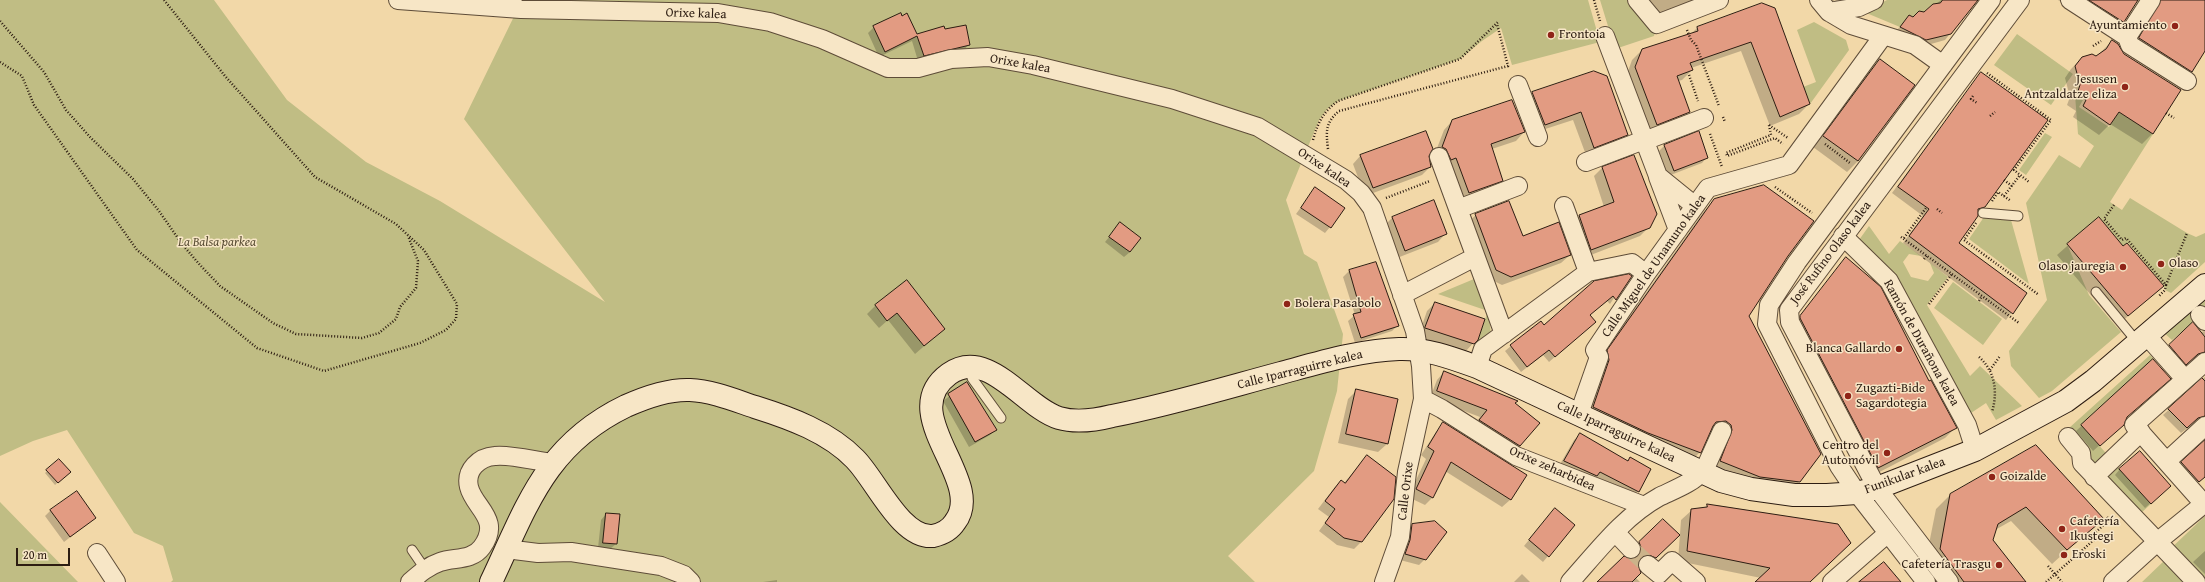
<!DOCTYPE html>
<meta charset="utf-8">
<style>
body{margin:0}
#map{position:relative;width:2205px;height:582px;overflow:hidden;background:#f2d8a8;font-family:"Gentium Book Plus",serif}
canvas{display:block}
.scale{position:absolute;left:16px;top:548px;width:54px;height:18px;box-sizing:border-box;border:2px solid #2d1d12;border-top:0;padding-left:5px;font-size:12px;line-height:14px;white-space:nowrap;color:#2d1d12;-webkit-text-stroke:3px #f7e6c6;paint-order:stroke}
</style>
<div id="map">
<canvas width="2205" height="582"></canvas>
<div class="scale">20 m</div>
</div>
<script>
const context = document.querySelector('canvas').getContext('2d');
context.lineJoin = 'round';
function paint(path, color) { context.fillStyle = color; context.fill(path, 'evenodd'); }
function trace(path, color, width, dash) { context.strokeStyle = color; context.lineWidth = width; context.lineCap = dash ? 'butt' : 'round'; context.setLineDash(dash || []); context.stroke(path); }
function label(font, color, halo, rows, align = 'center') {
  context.font = font + ' "Gentium Book Plus",serif'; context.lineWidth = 3; context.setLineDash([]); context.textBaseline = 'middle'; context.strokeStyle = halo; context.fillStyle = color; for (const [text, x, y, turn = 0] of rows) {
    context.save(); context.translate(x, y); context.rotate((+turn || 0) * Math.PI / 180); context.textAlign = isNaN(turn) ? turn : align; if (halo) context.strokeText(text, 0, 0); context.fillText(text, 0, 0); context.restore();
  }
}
paint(new Path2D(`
 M0,0H214L287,100L366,162L440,201L605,302L464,119L522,0H1588L1600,42L1512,65L1501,28L1482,41L1460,59L1338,101L1327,109L1319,120L1286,200L1304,254L1317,262L1343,334L1337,391L1314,471L1228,556L1255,582H171L173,580L163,546L134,533L67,430L33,441L0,456Z
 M1600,0H1650L1658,19L1654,36L1615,49Z
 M1887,0H1943L1940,3L1933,4L1924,12L1913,17L1909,15L1900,27L1864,12Z
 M1814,22L1846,40L1849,50L1810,104L1803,87L1816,82L1797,30Z
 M2017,34L2073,74L2051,105L1994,65Z
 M2075,95L2083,100L2079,107L2109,127L2119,112L2153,134L2110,202L2122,210L2130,198L2187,233L2196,237L2205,233V262L2171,293L2165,290L2164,286L2128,243L2123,246L2099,217L2067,244L2089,295L2121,332L2052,391L2039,398L2011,366L2009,351L2047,300L2026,203L2059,155L2080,168L2094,146L2078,134Z
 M2045,133L2052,137L2026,175L2019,170Z
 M1984,217L2011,220L2029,284L1969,239Z
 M1869,226L1889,254L1900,241L1921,256L1909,254L1903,262L1911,277L1928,281L1934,273L1930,263L1948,277L1927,305L1970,376L1980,366L2022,406L1996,420L1986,403L1971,413L1859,240Z
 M1474,279L1488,311L1491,333L1476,345L1488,311L1438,294Z
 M1953,282L2002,319L1983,345L1934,308Z
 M2205,296V312L2172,340L2163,332Z
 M2150,355L2154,359L2081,425L2151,504L2141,513L2088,457L2087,447L2069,428Z
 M0,502L78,582H0Z
 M2205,516V582H2196L2167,552Z
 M2166,559L2188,582H2142Z`), '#c0bd84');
paint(new Path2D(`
 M1639,0H1695L1650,18Z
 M1818,0H1844L1838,4L1835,0L1829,4Z
 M1941,0H1977L1945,40L1917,48L1892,36L1909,16L1913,19L1925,13Z
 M2058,0H2205V49L2191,71L2179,83L2127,51L2145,3L2138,1L2136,3L2123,22L2111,34Z
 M1762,4L1809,104L1799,114L1770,126L1741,51L1691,68L1692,70L1682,80L1678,81L1689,112L1679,122L1647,134L1626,77L1632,60L1642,50L1691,34L1697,28Z
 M902,17L916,35L944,30L969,44L964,50L918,61L912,41L879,57L868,33L874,27Z
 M2112,41L2152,134L2142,144L2110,124L2099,135L2073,117L2076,111L2067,105L2070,97L2065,78L2071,69L2082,58L2096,57Z
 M1880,60L1914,85L1858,161L1847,172L1813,147L1869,71Z
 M1594,72L1626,135L1618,143L1586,155L1573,120L1536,132L1524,101L1533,93Z
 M1981,74L1984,206L1957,243L2026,293L2006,320L1903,243L1923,216L1892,193Z
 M1452,121L1524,132L1516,141L1492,149L1502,180L1493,189L1461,201L1434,156L1444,130Z
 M1698,132L1707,157L1702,163L1668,176L1659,151L1664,146Z
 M1361,155H1428L1430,167L1422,175L1365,196L1353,164Z
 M1633,156L1649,227L1640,236L1583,258L1571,224L1579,216L1604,207L1594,176L1602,168Z
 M1315,188L1330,227L1325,233L1296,214Z
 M1715,200L1787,256L1748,316L1799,482L1788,493L1710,472L1720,435L1710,431L1700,452L1689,463L1582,418L1597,362L1704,211Z
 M1476,215L1522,237L1570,255L1561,263L1502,285L1488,278L1467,223Z
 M1392,218L1446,233L1438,242L1397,258L1384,226Z
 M2099,218L2123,247L2162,286L2117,326L2057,255Z
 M1120,224L1130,252L1124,257L1105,242Z
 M1846,259L1929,382L1955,428L1945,438L1868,478L1790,328Z
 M1376,263L1397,326L1392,331L1355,343L1348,321L1355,315L1343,277L1349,271Z
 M1629,275L1610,304L1607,301L1589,315L1595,322L1549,362L1543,355L1521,372L1505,351L1511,346Z
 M1435,303L1477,339L1465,352L1418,337L1427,311Z
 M876,305L944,329L915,354L888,320L879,328L867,314Z
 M2193,324L2201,332L2205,331V359L2197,357L2180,369L2164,351Z
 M2153,360L2117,430L2093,451L2076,431Z
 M1444,372L1514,403L1520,446L1512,453L1472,428L1480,417L1430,398L1437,380Z
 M2205,377V424L2203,421H2197L2181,433L2163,415Z
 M967,383L996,430L990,435L969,447L943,401Z
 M1357,390L1397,400L1387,444L1378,452L1338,443L1348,399Z
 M1444,424L1510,500L1502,507L1445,471L1433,497L1425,505L1408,497L1426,459L1421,455L1436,432Z
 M1580,435L1627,461L1630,459L1638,491L1633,497L1559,466L1574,440Z
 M2205,442V476L2193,487L2176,468Z
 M1367,456L1361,542L1354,549L1337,545L1319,531L1329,517L1318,509L1334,488L1341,481L1344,483Z
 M59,460L69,472L55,485L45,473Z
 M2120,469L2164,491L2145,508L2115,475Z
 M1951,494L2103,518L2052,564L2011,521L1995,530L1992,540L2025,582H1939L1925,564L1936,509Z
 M1708,505H1716L1837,525L1809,582H1756L1761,578L1678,561L1681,520L1692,510L1704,508Z
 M51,510L95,518L64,542L45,516Z
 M606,514L616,544L610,549L598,548L601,520Z
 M1549,515L1574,525L1543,562L1524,546Z
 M1663,520L1671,544L1647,566L1637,563L1635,577L1640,582H1598L1632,560L1633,556L1631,551Z
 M1412,525L1425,559L1419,565L1400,560L1407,531Z
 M2205,551V574L2193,562Z
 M1522,574L1530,582H1514Z
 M777,580V582H763Z`), '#0003');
const building = new Path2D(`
 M1943,0H1978L1951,34L1926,40L1900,27L1909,15L1913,17L1919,11L1924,12L1933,4L1940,3Z
 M2089,0H2138L2124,22Z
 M2161,0H2205V51L2192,72L2139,38Z
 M1762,3L1775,8L1810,104L1780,117L1751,42L1690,63L1693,70L1677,76L1690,112L1657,125L1635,67L1642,49L1698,31L1697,27Z
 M901,13L902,16L907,13L917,34L944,26L945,29L966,25L970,45L924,56L917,36L885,52L873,26Z
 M2112,40L2118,44L2124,54L2181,90L2153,134L2119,112L2110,125L2083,106L2086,100L2077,94L2080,85L2075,66L2082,57L2092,54L2096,56L2106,49Z
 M1880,59L1915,85L1858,161L1823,136Z
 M1594,71L1607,76L1628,135L1594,148L1581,112L1545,125L1532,92Z
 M1981,72L2048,120L1985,207L1978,209V216L1959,243L2027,293L2013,314L1909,236L1929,209L1898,187Z
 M1512,100L1525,132L1491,144L1503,181L1469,193L1456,158L1451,160L1446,149L1442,147L1452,120Z
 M1426,131L1433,149L1429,156L1431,167L1373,188L1360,155Z
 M1699,131L1708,158L1674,171L1664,145Z
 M1634,155L1657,214L1650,228L1591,250L1579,215L1614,202L1602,167Z
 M1764,185L1814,221L1788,256L1749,316L1821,454L1800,482L1760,477L1720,461L1732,430L1731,425L1726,421L1716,422L1713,426L1701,453L1648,433L1593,407L1609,360L1607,350L1714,199Z
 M1315,187L1345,208L1331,228L1301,208Z
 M1434,200L1447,234L1405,251L1392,217Z
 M1509,201L1523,236L1559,222L1571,255L1511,277L1496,270L1475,214Z
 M2099,217L2123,246L2127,243L2164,286L2128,316L2067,244Z
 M1120,222L1141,238L1130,252L1109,237Z
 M1846,257L1881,287L1929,381L1931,380L1957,428L1878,468L1800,318V316Z
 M1376,262L1399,326L1361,338L1353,314L1361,312L1349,270Z
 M1629,274L1632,276L1616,300L1613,296L1590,315L1596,322L1555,357L1549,350L1527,367L1510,345L1541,321L1544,325L1594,281Z
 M907,280L945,329L924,346L897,313L887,321L875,305Z
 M1435,302L1485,319L1478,340L1474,344L1425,328Z
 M2193,322L2205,337V352L2198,354L2186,365L2169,345Z
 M2153,359L2171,379L2127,417L2124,425L2100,446L2081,425Z
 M1444,371L1518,401L1515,403L1540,423L1520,446L1479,420L1487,410L1437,391Z
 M2202,378L2205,381V416L2198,418L2187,428L2168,409Z
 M967,382L997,430L975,442L948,394Z
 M1356,389L1398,399L1388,444L1346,434Z
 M1443,422L1527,475L1511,500L1451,462L1433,498L1416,489L1434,451L1428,447Z
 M1580,433L1628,461L1630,457L1651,469L1639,492L1600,472L1597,476L1564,461Z
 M2205,440V477L2199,482L2181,462Z
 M2036,445L2104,519L2067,550L2026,507L1998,524L1993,540L2026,582H1964L1940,549L1950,494Z
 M2140,451L2171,486L2151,504L2119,469Z
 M1367,455L1396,477L1394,499L1362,542L1344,538L1325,523L1335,509L1325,501L1341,480L1345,483Z
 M59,459L71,472L58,483L46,470Z
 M77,491L96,518L70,537L50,510Z
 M1707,504L1838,524L1851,543L1810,582H1755L1770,568L1687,551L1691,509L1707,507Z
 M1555,508L1575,525L1549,557L1529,540Z
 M606,513L620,514L617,544L603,543Z
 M1663,519L1680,535L1656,558L1649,555L1640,558L1638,564L1641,573L1632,582H1597L1624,556L1633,559L1638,556L1641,547L1639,542Z
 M1435,521L1447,532L1426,560L1405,554L1410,540L1412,524Z
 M1884,562L1901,582H1859Z`);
paint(building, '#e29b82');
trace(building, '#2d1d12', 1);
trace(new Path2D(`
 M1631,549L1648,565`), '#cbb38a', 18, [18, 9]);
const lane = new Path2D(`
 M1983,213L2018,216
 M2096,292L2138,343
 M973,367L972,378L1001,418
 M412,550L425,569`);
const street = new Path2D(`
 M398,0L521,9L718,13L770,22L822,39L888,68H918L951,59L988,57L1033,65L1172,99L1258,127L1346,180L1361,193L1372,208L1415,331L1421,366L1423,399L1407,472L1400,537L1384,582
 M1637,0L1657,24L1719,0
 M1819,0L1829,12L1851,25L1915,45L1943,65
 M2070,0L2127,37L2151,0
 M1829,12L1859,7L1874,0
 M1605,36L1658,176L1695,206
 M2127,37L2130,45L2187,81
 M1518,85L1538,137
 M1652,138L1704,118
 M1439,157L1504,334
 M1586,162L1636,143
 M1658,177L1678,230
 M1564,206L1588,272
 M1458,209L1518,186
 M1843,236L1889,281L1967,425L1975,450
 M1402,295L1475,257
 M2200,315L2205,321
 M2147,336L2185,379
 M1477,367L1483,349L1588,272L1632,263L1646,274
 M1423,399L1442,409L1516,456L1644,506
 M1579,414L1599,357L1595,350L1646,274L1708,188L1789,165L1883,36
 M2068,437L2081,453L2082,463L2196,582
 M2167,461L2205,426
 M1703,473L1722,431
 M2094,477L2141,432
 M2204,504L2134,425L2205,362
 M1615,532L1631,549
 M506,549L538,553L571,552L661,566L684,575L691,582
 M97,553L116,582
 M1648,565L1659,574L1672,561L1696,582
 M410,582C419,574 428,566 440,562C454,557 472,561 482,547C502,519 474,508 469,487C465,470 479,457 495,456C509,454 536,461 552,463
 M1570,582C1597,552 1623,517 1659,497C1671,491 1695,482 1701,472
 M1832,582L1888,533
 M1926,582L1857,493L1839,466L1767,324L1769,305L1797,262L1991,0
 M1949,582L1877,488L1790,322L1789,310L2020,0
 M2113,582L2157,542L2205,503`);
const secondary = new Path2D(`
 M491,582C527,506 545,445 626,406C646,397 668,389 690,390C712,391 734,400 755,407C790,418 829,432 855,459C876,480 901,539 933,536C942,534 950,530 955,522C987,481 894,414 949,374C988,346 1025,408 1059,418C1076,423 1096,420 1112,416C1169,405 1225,388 1281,373C1318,363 1361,350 1399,349C1425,348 1452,358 1477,367L1721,481L1751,489L1794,495H1827L1857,493L1877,488L1975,450L2066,401L2093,381L2205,285`);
trace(lane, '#5e4c38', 11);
trace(street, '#5e4c38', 20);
trace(secondary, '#2d1d12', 24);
trace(new Path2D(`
 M1594,0L1600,21
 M0,21L44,72L66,110L90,137L133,179L159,211L182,244L200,265L220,286L273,323L296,334L362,338L379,333L396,319L400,307L416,288L418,261L408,236
 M1687,30L1691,40L1696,45L1719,106
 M2093,46L2101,41
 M0,62L22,76L34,105L137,250L257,348L324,371L420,343L446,330L456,319L457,304L424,250L396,224L315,177L225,76L164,0
 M1987,73L2051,120L2014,170L2029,182
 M1689,75L1698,101
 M1973,96L1971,99L1977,103
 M2166,113L2174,118
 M1990,116L1995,112
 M1723,117L1725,122
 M1769,125L1771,135L1726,153L1727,156L1775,138L1783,144
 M1769,125L1788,138
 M1710,134L1722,167
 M1313,140C1318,122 1323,112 1338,101L1460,59L1499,21
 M1825,144L1850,163
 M1328,149C1326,132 1325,123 1339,111L1508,66L1497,24
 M2004,180L2012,186
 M1775,187L1812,213
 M2004,196L2020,175
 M1386,198L1430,181
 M1992,201L1998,192L2011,201
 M2114,205L2104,219L2122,240L2126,238L2166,285L2165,290L2159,296
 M1937,209L1942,213
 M1976,223L1964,240L2039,295
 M1901,237L2019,323
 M1904,238L1926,208
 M1924,259L1927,255
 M2166,285L2187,233
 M1979,301L1982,296
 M1929,304L1952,274
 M1979,357C1995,371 1998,392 1992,412
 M1990,370L2000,356
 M2048,566L2062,582
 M2046,582L2095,539L2096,532L2109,520L2107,517`), '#2d1d12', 2.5, [1, 2]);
trace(lane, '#f7e6c6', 9);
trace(street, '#f7e6c6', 18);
trace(secondary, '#f7e6c6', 22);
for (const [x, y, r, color] of [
 [2175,26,4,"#8f2418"],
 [1551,35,4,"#8f2418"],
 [2125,87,4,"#8f2418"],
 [2161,264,4,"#8f2418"],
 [2123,267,4,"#8f2418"],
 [1287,304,4,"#8f2418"],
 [1899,349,4,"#8f2418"],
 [1848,396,4,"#8f2418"],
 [1887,453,4,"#8f2418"],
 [1992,477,4,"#8f2418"],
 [2062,529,4,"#8f2418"],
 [2064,555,4,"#8f2418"],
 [1999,565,4,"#8f2418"]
]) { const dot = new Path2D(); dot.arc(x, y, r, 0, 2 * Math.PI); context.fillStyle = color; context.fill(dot); trace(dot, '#f7e6c6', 1.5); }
label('13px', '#2d1d12', '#f7e6c6', [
 ["Orixe kalea",696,14,2],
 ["Orixe kalea",1020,64,10],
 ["Orixe kalea",1324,168,34],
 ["José Rufino Olaso kalea",1831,253,-53],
 ["Calle Miguel de Unamuno kalea",1654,266,-55],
 ["Ramón de Durañona kalea",1921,343,61],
 ["Calle Iparraguirre kalea",1300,370,-14],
 ["Calle Iparraguirre kalea",1616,432,25],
 ["Orixe zeharbidea",1552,469,24],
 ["Funikular kalea",1905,476,-20],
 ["Calle Orixe",1406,491,-83]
]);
label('13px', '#2d1d12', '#f7e6c6', [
 ["Ayuntamiento",2167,26,"right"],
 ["Frontoia",1559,35],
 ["Jesusen",2117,80,"right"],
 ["Antzaldatze eliza",2117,95,"right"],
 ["Olaso",2169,264],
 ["Olaso jauregia",2115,267,"right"],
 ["Bolera Pasabolo",1295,304],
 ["Blanca Gallardo",1891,349,"right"],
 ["Zugazti-Bide",1856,389],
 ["Sagardotegia",1856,404],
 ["Centro del",1879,446,"right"],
 ["Automóvil",1879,461,"right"],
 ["Goizalde",2000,477],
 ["Cafetería",2070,522],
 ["Ikustegi",2070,537],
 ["Eroski",2072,555],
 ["Cafetería Trasgu",1991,565,"right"]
], 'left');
label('italic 13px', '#594d34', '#f7e6c6', [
 ["La Balsa parkea",217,243]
]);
</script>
